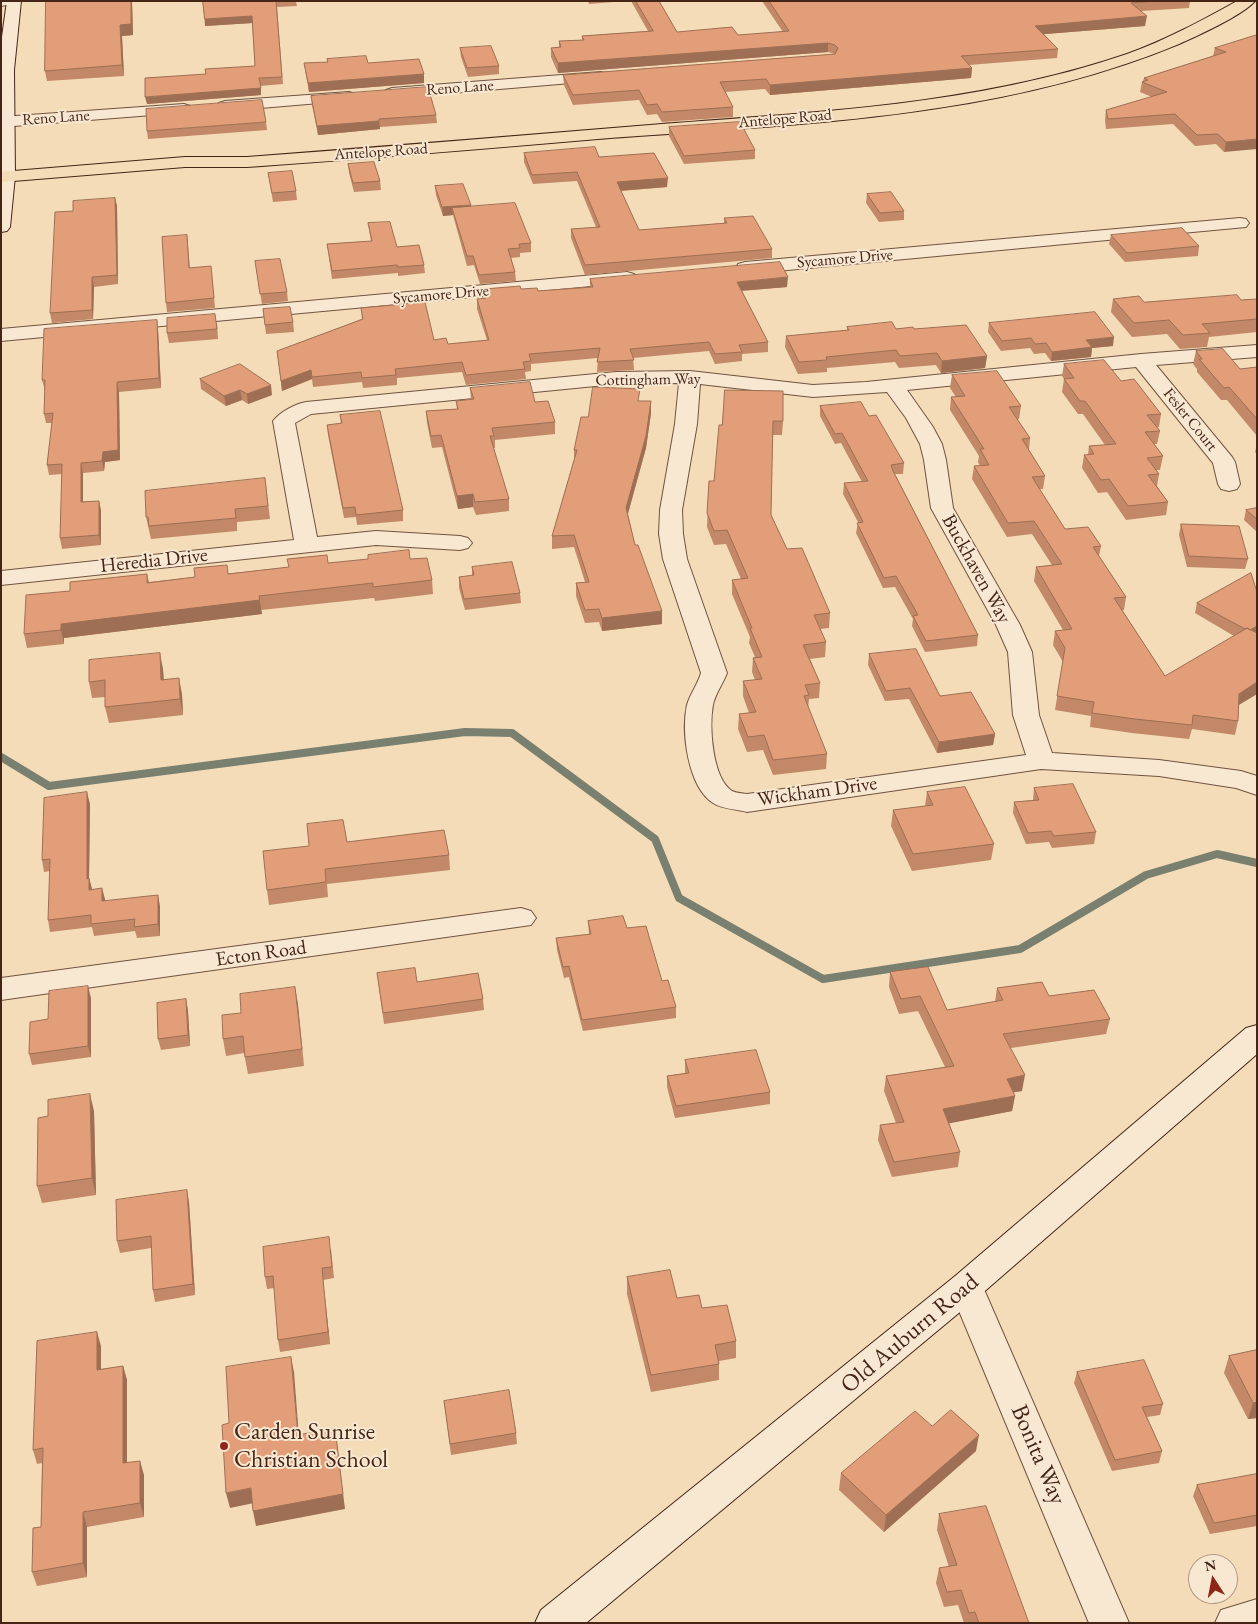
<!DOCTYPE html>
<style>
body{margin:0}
#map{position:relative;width:1258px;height:1624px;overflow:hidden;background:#f5dcb8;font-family:"EB Garamond",serif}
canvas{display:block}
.frame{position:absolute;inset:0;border:2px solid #442518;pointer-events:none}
.north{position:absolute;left:1188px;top:1554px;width:50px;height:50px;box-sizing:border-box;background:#f8e8d1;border:1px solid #b09a87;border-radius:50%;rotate:349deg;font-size:14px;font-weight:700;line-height:20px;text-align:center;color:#442518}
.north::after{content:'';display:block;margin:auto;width:18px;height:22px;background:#8f2418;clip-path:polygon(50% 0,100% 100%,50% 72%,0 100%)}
</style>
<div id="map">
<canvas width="1258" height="1624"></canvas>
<div class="frame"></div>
<div class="north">N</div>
</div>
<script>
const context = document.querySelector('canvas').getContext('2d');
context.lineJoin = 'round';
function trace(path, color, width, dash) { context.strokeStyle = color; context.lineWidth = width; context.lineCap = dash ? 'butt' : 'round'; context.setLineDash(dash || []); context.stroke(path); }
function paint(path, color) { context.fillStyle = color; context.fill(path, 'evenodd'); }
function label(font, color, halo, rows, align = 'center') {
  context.font = font + ' "EB Garamond",serif'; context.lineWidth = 4; context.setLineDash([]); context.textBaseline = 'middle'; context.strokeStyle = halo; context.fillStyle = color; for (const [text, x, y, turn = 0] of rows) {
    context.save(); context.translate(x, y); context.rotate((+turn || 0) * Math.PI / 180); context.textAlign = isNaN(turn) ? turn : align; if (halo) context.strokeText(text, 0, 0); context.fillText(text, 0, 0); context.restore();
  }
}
trace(new Path2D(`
 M1,757L49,786L465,732L512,733L655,839L679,898L823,979L1020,949L1146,875L1217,854L1257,863`), '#798070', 8);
const street = new Path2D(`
 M1,1H14L12,4L1,6Z
 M601,72L607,74L609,77L607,80L392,98L386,96L384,93L386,90L392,88Z
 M349,92L355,94L357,97L355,100L225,111L219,109L217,106L219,103L225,101Z
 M184,104L190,106L192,109L190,112L1,127V117Z
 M1240,218L1246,219L1249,223L1246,227L745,274L738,272L736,268L738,264L745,262Z
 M627,272L634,274L637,278L634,282L1,341V329Z
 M1257,345V357L1156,365L1232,457L1235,462L1240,484L1237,489L1229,491L1221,489L1218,484L1213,463L1136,367L907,390L933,427L942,444L946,460L953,508L1020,625L1032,652L1039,715L1052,753L1159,760L1241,771L1257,776V795L1236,788L1159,776L1041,769L747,812C736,809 722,809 713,803C688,787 681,732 687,705C690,694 698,684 701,673L663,559L659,534L660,510L675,424L679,383L616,384L311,414L295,423L317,537L376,531L460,536L468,538L472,543L468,548L460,550L376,545L1,585V571L294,540L273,421C280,412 295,404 306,402L616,372L690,371L813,385L866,382L1141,354ZM700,384L813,397L887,392L906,418L920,444L924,460L931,508L996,625L1008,652L1013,715L1026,755L747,794C742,793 736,793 732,791C712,778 709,726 713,705C715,694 723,684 727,673L687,559L683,534L682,510L697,424Z
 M521,908L531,911L536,918L531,925L1,1000V978Z
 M966,1273L978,1277L983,1287L1129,1623H1089L949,1287L954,1277Z
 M1257,1599V1623H1215L1221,1610Z`);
const secondary = new Path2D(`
 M7,1H21L14,70L15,176L10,227L7,231L1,232V44Z
 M1257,1025V1054L978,1297L586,1623H535L541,1610L954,1277L1246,1028Z`);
const primary = new Path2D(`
 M1237,1H1255C1243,15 1197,36 1179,44C996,120 793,124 598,139C481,149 364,159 247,167H185L1,182V172L185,157H247C385,147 524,135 662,124C818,112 978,105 1127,54C1166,40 1201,21 1237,1Z`);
trace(street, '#705340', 2);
trace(secondary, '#442518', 2);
trace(primary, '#442518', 2);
paint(street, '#f8e8d1');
paint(secondary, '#f8e8d1');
paint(primary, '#f5dcb8');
paint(new Path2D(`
 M46,1H132L133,35L122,36L124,76L47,81L45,71Z
 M203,1H314L296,2L297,6L277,7L283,84L260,86L261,95L147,104L206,74L255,66L252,23L205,26Z
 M588,1H626L589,4Z
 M631,1H659L677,32L738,35L783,32L762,1H1190L1189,8L1141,11L1145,26L1044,34L1058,49L1057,58L969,65L972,68L971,78L770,95L765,89L725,92L733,107V117L662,122L657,114L647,115L639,100L573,105L564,85L563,75L835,54L828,52L558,73L551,57V48L559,47V41L582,40V36L648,31Z
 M1257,35L1224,152L1216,144L1195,146L1173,124L1106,129L1105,120L1106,110L1152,97L1140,92L1142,82L1143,81L1144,78L1213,56L1215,48Z
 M460,48L499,66V74L468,77L461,57Z
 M327,59L368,63L424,74V83L309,92L304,63L327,62Z
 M311,96L436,115L437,123L380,127V129L318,135L312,105Z
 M266,122L267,130L148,139L147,131Z
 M669,127L755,150V159L684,164L669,136Z
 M524,153L599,157L667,187L621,191L639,230L724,223V218L772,249V258L585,275L571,238V229L596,227L577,181L533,184L524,162Z
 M348,164L380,181L381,190L354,192L349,173Z
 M268,173L296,191L297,200L273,202Z
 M435,186L471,205V207L531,243V252L520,253V257L511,258L515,272L516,281L480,284L474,265L467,266L453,215L443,216L436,195Z
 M867,194L904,211V220L879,222L866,203Z
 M115,198L117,206L118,284L94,287L93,319L52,323L50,313L73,211Z
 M368,223L397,247L424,265L425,273L398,276V273L332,279L327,244L371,241Z
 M187,235L190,268L212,275L215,308L167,312L166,303Z
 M1111,235L1199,246L1198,256L1125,262L1109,244Z
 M255,261L287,292L288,301L262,304Z
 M590,279L787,287L742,291L768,342V352L742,354V361L715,364L709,351L633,358L634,370L597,372L598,358L531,364V371L525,372L526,379L466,385L462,372L397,378V385L363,388L362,382L313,387L312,379L282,391L277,351L362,319L361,308L434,340L448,344L487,340L477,309V299H484V289H521L538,291L590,287Z
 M1113,299L1144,302L1241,300L1257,299V332L1209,337L1207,347L1180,349L1167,334L1132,337L1111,312Z
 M263,309L293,322L294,332L266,334Z
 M217,323L218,339L169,343L167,333Z
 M989,323L1113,346L1092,348L1091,357L1051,361L1045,353L1034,354L1030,348L1001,351L988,332Z
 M847,327L914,329L987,356L985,368L941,373L936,365L899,368L895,362L827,368V372L798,374L785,347L786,336L847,330Z
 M158,329L161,388L119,392L120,460L105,462L104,471L83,473V502L99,501L101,511V545L62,549L60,538L62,474L49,475L47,465L52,423H46L44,414L45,390L42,380Z
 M1196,351L1240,369L1257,367V436L1227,400H1221L1197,372V369L1193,364Z
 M1064,364L1121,381L1161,414L1159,427H1157L1160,431L1157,444H1154L1163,456L1160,470H1156L1159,474L1157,486L1168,502L1166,515L1126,520L1107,492L1098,493L1082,468L1084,455H1088L1089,446L1105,445L1083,414H1078L1062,392L1064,379L1062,376Z
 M952,375L1021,406L1019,419H1017L1030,438L1029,450L1045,476L1043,489H1039L1065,529L1101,546L1099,556L1126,597L1124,610H1122L1165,676L1234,636L1195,613L1197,603L1251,573L1257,694L1239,705L1238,721L1235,735L1192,729L1189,739L1132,733L1090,727L1091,716L1055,710L1063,662L1053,645L1055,631L1063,630L1034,581L1036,567L1052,565L1032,534L1007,537L972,479L974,466H980L978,462L979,456L950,410L951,397H956L950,388Z
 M200,379L272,395L248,404L242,400L226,406L201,389Z
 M470,388L535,402L555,422V434L495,440V448H493L509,499V511L476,515L473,507L458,509L442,447L432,448L427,423L426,411L457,409L456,401L471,400Z
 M725,390L783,421L782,435H772L771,515L787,549L830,613L829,628L820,629L826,642L825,657L810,659L820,683L819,698L809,699L808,708L827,754L826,769L773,775L763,750L747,752L738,729L739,714L749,713L743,696V681L755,680L752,672L753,658L755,657L749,643L750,637L732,594V580L741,579L726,544L714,545L707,527L709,481H714L722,425Z
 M640,401H651V413L646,448L628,514L635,545L662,624L602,631L599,622L585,623L576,596V583L585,582L574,547L552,549V536L574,460V450L588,417Z
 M820,406L869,416L904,463L903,474H895L978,635L977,646L925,652L912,626L913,619L895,587L883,588L856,533L858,522L843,494L844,483L862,482L841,443L835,444L820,416Z
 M340,415L403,510V521L357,525L356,517L344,518L328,435L327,425L341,424Z
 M1257,444V454L1255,452Z
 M265,478L270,519L237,522V531L151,539L146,517Z
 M1257,508V532L1244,520L1246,510Z
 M1181,524L1248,559L1245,569L1187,567L1179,535Z
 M410,559L432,580L433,594L375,601L374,598L261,610L262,614L64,638V644L27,648L24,634L70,591L147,574L149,582L328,563Z
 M472,567L520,593L521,603L465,610L459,588V577L472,576Z
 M869,654L995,734L993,745L937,753L909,699L885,701L868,665Z
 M163,669L164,680L182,694L183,715L109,723L105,707V697L92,698L89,682Z
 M1034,788L1096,832L1094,844L1052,848L1049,842L1026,844L1013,813L1014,802L1033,800Z
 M927,792L994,844L991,860L912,871L891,826L893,810L925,806Z
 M90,804L89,878L92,889L105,899V901L160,906V936L137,938L135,931L94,936L92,927L50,932L48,920L50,871L44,872L42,860Z
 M347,842L449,855L450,870L327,884L328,897L269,905L267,890Z
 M588,921L627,928L662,981L676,1007V1018L583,1031L569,977L564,978L557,950L556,938L589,934Z
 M890,972L947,1010L995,1002L997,988L1049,996L1110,1019L1106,1034L1011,1048L1022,1091L1013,1092L1015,1096L1012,1111L949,1123L960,1152L958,1167L892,1177L878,1140L880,1125L896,1123L884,1091L886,1076L945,1067L918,1011L899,1014L889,987Z
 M377,973L417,982L483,999L484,1010L384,1024Z
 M295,987L304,1066L248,1074L244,1053L226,1056L223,1039L241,1013Z
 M91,998V1057L32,1065L29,1054L48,1019Z
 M186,999L188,1011L190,1046L161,1050L158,1039Z
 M685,1060L770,1092V1104L675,1118L667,1087V1076L685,1073Z
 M94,1111L96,1195L42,1203L37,1186Z
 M189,1202L195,1295L155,1302L153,1290L151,1248L120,1253L117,1241Z
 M331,1249L334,1278L323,1280L330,1344L280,1352L278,1340L274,1288L267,1289L265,1277Z
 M627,1277L702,1308L736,1341V1358L719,1361V1380L651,1392L627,1294Z
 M101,1346V1369L123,1366L127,1380V1463L144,1475V1517L87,1527V1577L37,1586L32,1572L41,1527L42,1463L37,1464L33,1450Z
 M1257,1350V1418L1248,1419L1224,1373L1229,1356Z
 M1077,1372L1163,1404L1160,1415L1147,1417L1162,1451L1159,1463L1112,1471L1074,1383Z
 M444,1401L516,1433L517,1444L451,1455Z
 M932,1426L976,1451L884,1532L839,1490L841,1473Z
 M1257,1474V1526L1210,1534L1193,1496L1197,1485Z
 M939,1514L1029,1623H964L958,1605L944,1607L936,1583L939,1568L949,1567L937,1530Z`), '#c28867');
paint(new Path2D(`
 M131,1H132L133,35L122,36L124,76L122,65L120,25Z
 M252,16L253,23L205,26V19Z
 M1147,16L1145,26L1034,35L1035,26Z
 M828,43V52L558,73V63Z
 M972,68L971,78L770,95V85Z
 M424,74V83L309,92L308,83Z
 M261,88V95L147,104L145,97Z
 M379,121L380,129L318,135L317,126Z
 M1257,139V149L1224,152L1226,142Z
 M668,178L667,187L617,191V182Z
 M115,198L117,206L118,284L117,275Z
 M471,205V214L452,208L453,215L443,216L442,207Z
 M92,277L94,287L93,319L92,310Z
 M788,277L787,287L737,291V282Z
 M157,320L158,329L161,388L159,378Z
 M1114,337L1113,346L1092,348L1091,357L1051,361L1052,352L1086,340Z
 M987,356L985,368L941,373L942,361Z
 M311,370L312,379L282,391L281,381Z
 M117,382L119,392L120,460L105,462L104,471L102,461L103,452Z
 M271,385L272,395L248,404L247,394Z
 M240,390L242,400L226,406L224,396Z
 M651,401V413L646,448L626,520V508Z
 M81,463L83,473V512L81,502Z
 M473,494V507L458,509L457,496Z
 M99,501L101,511V545L99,535Z
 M259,596L262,614L64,638V644L61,630V624Z
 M662,611V624L602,631V618Z
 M1257,626V635L1248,631Z
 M160,653L163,669L164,696L161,680Z
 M179,678L182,694L183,715L180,699Z
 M1257,682V694L1235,707L1239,694Z
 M995,734L993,745L937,753L939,742Z
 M87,792L90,804L89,878L92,889L91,901L87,879Z
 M102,888L105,899V912L102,901Z
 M158,895L160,906V936L158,924Z
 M88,986L91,998V1057L88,1046Z
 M295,987L298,1004L304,1066L302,1049Z
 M186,999L188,1011L190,1046L188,1035Z
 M1025,1075L1022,1091L1004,1094L1007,1079Z
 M90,1094L94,1111L96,1195L92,1178Z
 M1015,1096L1012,1111L941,1125L943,1109Z
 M187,1190L189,1202L195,1295L193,1284Z
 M322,1268L323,1280L330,1344L328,1332Z
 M97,1332L101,1346V1384L97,1370Z
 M291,1357L294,1372L300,1450L298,1435Z
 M123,1366L127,1380V1478L123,1463Z
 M1257,1402V1418L1248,1419L1253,1403Z
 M335,1428L345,1509L256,1526L253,1511Z
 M979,1435L976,1451L884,1532L886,1515Z
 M140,1461L144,1475V1517L140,1503Z
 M251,1488L254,1503L230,1508L226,1493Z
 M83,1512L87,1527V1577L83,1563Z`), '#9e6f54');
const building = new Path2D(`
 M46,1H131V24L120,25L122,65L45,71Z
 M203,1H276L282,77L259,78L261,88L145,97V78L206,74L205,69L255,66L252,16L205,19Z
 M636,1H659L677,32L732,27L738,35L789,31L769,1H1154L1131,3L1147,16L1035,26L1058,49L961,56L972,68L770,85L766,79L720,82L733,107L662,112L657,104L647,105L639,90L573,95L563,75L835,54L838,48L835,45L828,43L558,63L551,48L561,47L559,41L584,40L582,36L653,31Z
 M1257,35V139L1226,142L1218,134L1197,135L1175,114L1108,119L1106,110L1167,92L1142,82L1148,80L1144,78L1226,52L1215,48Z
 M491,46L499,66L467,68L460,48Z
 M366,56L368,63L419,59L424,74L308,83L304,63L328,62L327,59Z
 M428,87L436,115L379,119V121L317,126L311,96Z
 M262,100L266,122L147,131L146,109Z
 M740,122L755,150L684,156L669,127Z
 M595,147L599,157L654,153L668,178L617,182L639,230L727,223L724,218L753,216L772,249L585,265L571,229L600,227L577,172L532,175L524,153Z
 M374,162L380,181L353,183L348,164Z
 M292,171L296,191L272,193L268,173Z
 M463,184L471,205L442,207L435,186Z
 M891,192L904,211L880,213L867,194Z
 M115,198L117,275L92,277V310L50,313L55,212L73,211V201Z
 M515,203L531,243L519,244L520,248L508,249L515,272L479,275L473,256H467L452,208Z
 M390,222L397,247L419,245L424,265L398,267L397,265L332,271L327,244L372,241L368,223Z
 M1182,228L1199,246L1127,253L1111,235Z
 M187,235L189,268L211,266L214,298L166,303L162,237Z
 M280,259L287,292L260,294L255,261Z
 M780,262L788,277L737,282L768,342L739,345L742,352L715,354L709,342L630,349L634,360L597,362L600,348L529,354L531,361L523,362L525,369L466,375L462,362L395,369L396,375L362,378L361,372L312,377L311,370L281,381L277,351L363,319L361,308L425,302L434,340L446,338L448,344L489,340L477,299L486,298L484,289L520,286L521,289L537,288L538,291L593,287L590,279Z
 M1237,295L1241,300L1257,299V319L1202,324L1210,333L1183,335L1169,320L1134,323L1113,299L1139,296L1144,302Z
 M290,307L293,322L265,325L263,309Z
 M1095,312L1114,337L1086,340L1092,347L1052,352L1046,343L1035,344L1031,338L1002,341L989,323Z
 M215,314L217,329L167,333V318Z
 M157,320L159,378L117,382L118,450L103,452L102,461L81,463V502L99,501V535L60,538L62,464L47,465L53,413L44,414L45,380H42L44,329Z
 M892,322L896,329L913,327L914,329L966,325L987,356L942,361L937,353L900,356L896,350L826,357L827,360L799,362L786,336L849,330L847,327Z
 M1223,349L1240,369L1257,367V419L1229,387L1224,388L1199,359H1202L1196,351Z
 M1104,360L1121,381L1134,379L1161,414L1147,415L1160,431L1145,432L1163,456L1147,458L1159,474L1148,475L1168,502L1128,506L1109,479L1101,480L1084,455L1094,454L1089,446L1116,444L1085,401H1080L1064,379L1074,378L1064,364Z
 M240,364L271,385L247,394L240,390L224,396L200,379Z
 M997,371L1021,406L1009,407L1030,438L1022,439L1045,476L1032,477L1065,529L1088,527L1101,546L1093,547L1126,597L1114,598L1165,676L1247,628L1257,633V682L1239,694L1238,721L1193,715L1192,725L1135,719L1092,713L1094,702L1057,696L1065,648L1055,631L1072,629L1036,567L1062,564L1034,521L1008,523L974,466L989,465L980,449H984L951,397L965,396L952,375Z
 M530,382L535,402L548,401L555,422L492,428L494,436H490L509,499L475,502L473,494L457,496L441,435L431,436L426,411L458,409L456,401L474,399L470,388Z
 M593,387L640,389L638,401H651L646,436L626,508L635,545H638L662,611L602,618L599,609L585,610L576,583L589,582L574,535L552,536L577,450H574L581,417H588Z
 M725,390L783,391V421H773L771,515L787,549L802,548L830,613L814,615L826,642L803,645L820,683L805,685L809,695L804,696L827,754L773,760L764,735L748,737L739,714L756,712L743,681L762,679L753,658L762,657L750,628H752L732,580L748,578L727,530L714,531L707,513L709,481H714L719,425H722Z
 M861,402L869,416L876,415L904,463L891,465L893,471L978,635L926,641L913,616L918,615L896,576L884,578L857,523L863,522L844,483L868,481L842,433L835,434L820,406Z
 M380,411L403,510L356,515L355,507L343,508L327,425L342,423L340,415Z
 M265,478L268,506L235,509L236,518L149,526L148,517H146L145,491Z
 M1257,508V519L1246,510Z
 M1181,524L1239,526L1248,559L1189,556Z
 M409,550L410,559L427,558L432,580L373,587V583L259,596L260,600L61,624V630L24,634L26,595L70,591V582L147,574V583L195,577L194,568L227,565L228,574L289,567L287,559L327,555L328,563L368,559V555Z
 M512,562L520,593L464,599L459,577L474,575L472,567Z
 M1251,573L1257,592V626L1250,630L1247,628L1245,629L1197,603Z
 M916,649L940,696L971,692L995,734L939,742L910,688L886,691L869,654Z
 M160,653L161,680L179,678L180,699L105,707V680L89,682V660Z
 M1073,784L1096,832L1054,836L1051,831L1028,833L1014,802L1039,800L1034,788Z
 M965,787L994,844L913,854L893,810L933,805L927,792Z
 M87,792V879L89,878V890L102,888V901L158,895V924L134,927L135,919L91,924V915L48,920L50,859L42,860L44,798Z
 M343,820L347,842L444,830L449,855L325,869L326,882L267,890L263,851L309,846L307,824Z
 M623,916L627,928L646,926L662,981L668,980L676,1007L582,1020L569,966L563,967L556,938L591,934L588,921Z
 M928,967L947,1010L1003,1000L997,988L1042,982L1049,996L1094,990L1110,1019L1003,1034L1025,1075L1007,1079L1015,1096L943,1109L960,1152L894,1162L880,1125L904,1122L886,1076L954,1066L920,996L901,999L890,972Z
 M415,968L417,982L478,973L483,999L383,1013L377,973Z
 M88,986V1046L29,1054L30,1022L48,1019L49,991Z
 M295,987L302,1049L245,1057L243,1036L223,1039L222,1015L241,1013L240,994Z
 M186,999L188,1035L158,1039L157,1003Z
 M756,1050L770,1092L676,1106L667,1076L689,1073L685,1060Z
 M90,1094L92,1178L37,1186L38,1118L48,1116V1100Z
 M187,1190L193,1284L153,1290L151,1236L117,1241L116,1200Z
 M329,1237L332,1267L322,1268L328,1332L278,1340L273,1276L265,1277L263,1247Z
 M670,1270L677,1298L699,1295L702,1308L727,1305L736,1341L715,1345L719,1364L651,1375L627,1277Z
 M97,1332V1370L123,1366V1463L140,1461V1503L83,1512V1563L32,1572L33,1528L41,1527L43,1448L33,1450L37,1341Z
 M1257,1350V1402L1253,1403L1229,1356Z
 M291,1357L298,1435L335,1428L343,1494L253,1511L251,1488L226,1493L222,1425L229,1423L226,1367Z
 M1144,1360L1163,1404L1142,1407L1162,1451L1115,1460L1077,1372Z
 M509,1390L516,1433L450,1444L444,1401Z
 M951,1410L979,1435L886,1515L841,1473L915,1411L932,1426Z
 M1257,1474V1515L1214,1523L1197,1485Z
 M986,1506L1029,1623H979L975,1612L969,1613L961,1590L947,1592L939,1568L957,1565L939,1514Z`);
paint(building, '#e29e78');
trace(building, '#9e6f54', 1);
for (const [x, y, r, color] of [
 [224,1446,5,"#8f2418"]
]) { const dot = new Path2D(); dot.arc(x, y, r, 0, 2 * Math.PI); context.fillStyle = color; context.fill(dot); trace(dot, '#f8e8d1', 2); }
label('16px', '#442518', '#f8e8d1', [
 ["Reno Lane",460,88,-4],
 ["Reno Lane",56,118,-4],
 ["Antelope Road",785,119,-5],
 ["Antelope Road",381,152,-4],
 ["Sycamore Drive",845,259,-5],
 ["Sycamore Drive",441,295,-5],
 ["Cottingham Way",648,380,-1],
 ["Fesler Court",1190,420,51]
]);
label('20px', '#442518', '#f8e8d1', [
 ["Heredia Drive",154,561,-6],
 ["Buckhaven Way",976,569,61],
 ["Wickham Drive",817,792,-8],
 ["Ecton Road",261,954,-8]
]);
label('24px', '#442518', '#f8e8d1', [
 ["Old Auburn Road",910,1334,-40],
 ["Bonita Way",1038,1455,67]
]);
label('24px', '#442518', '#f8e8d1', [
 ["Carden Sunrise",234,1432],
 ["Christian School",234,1460]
], 'left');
</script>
